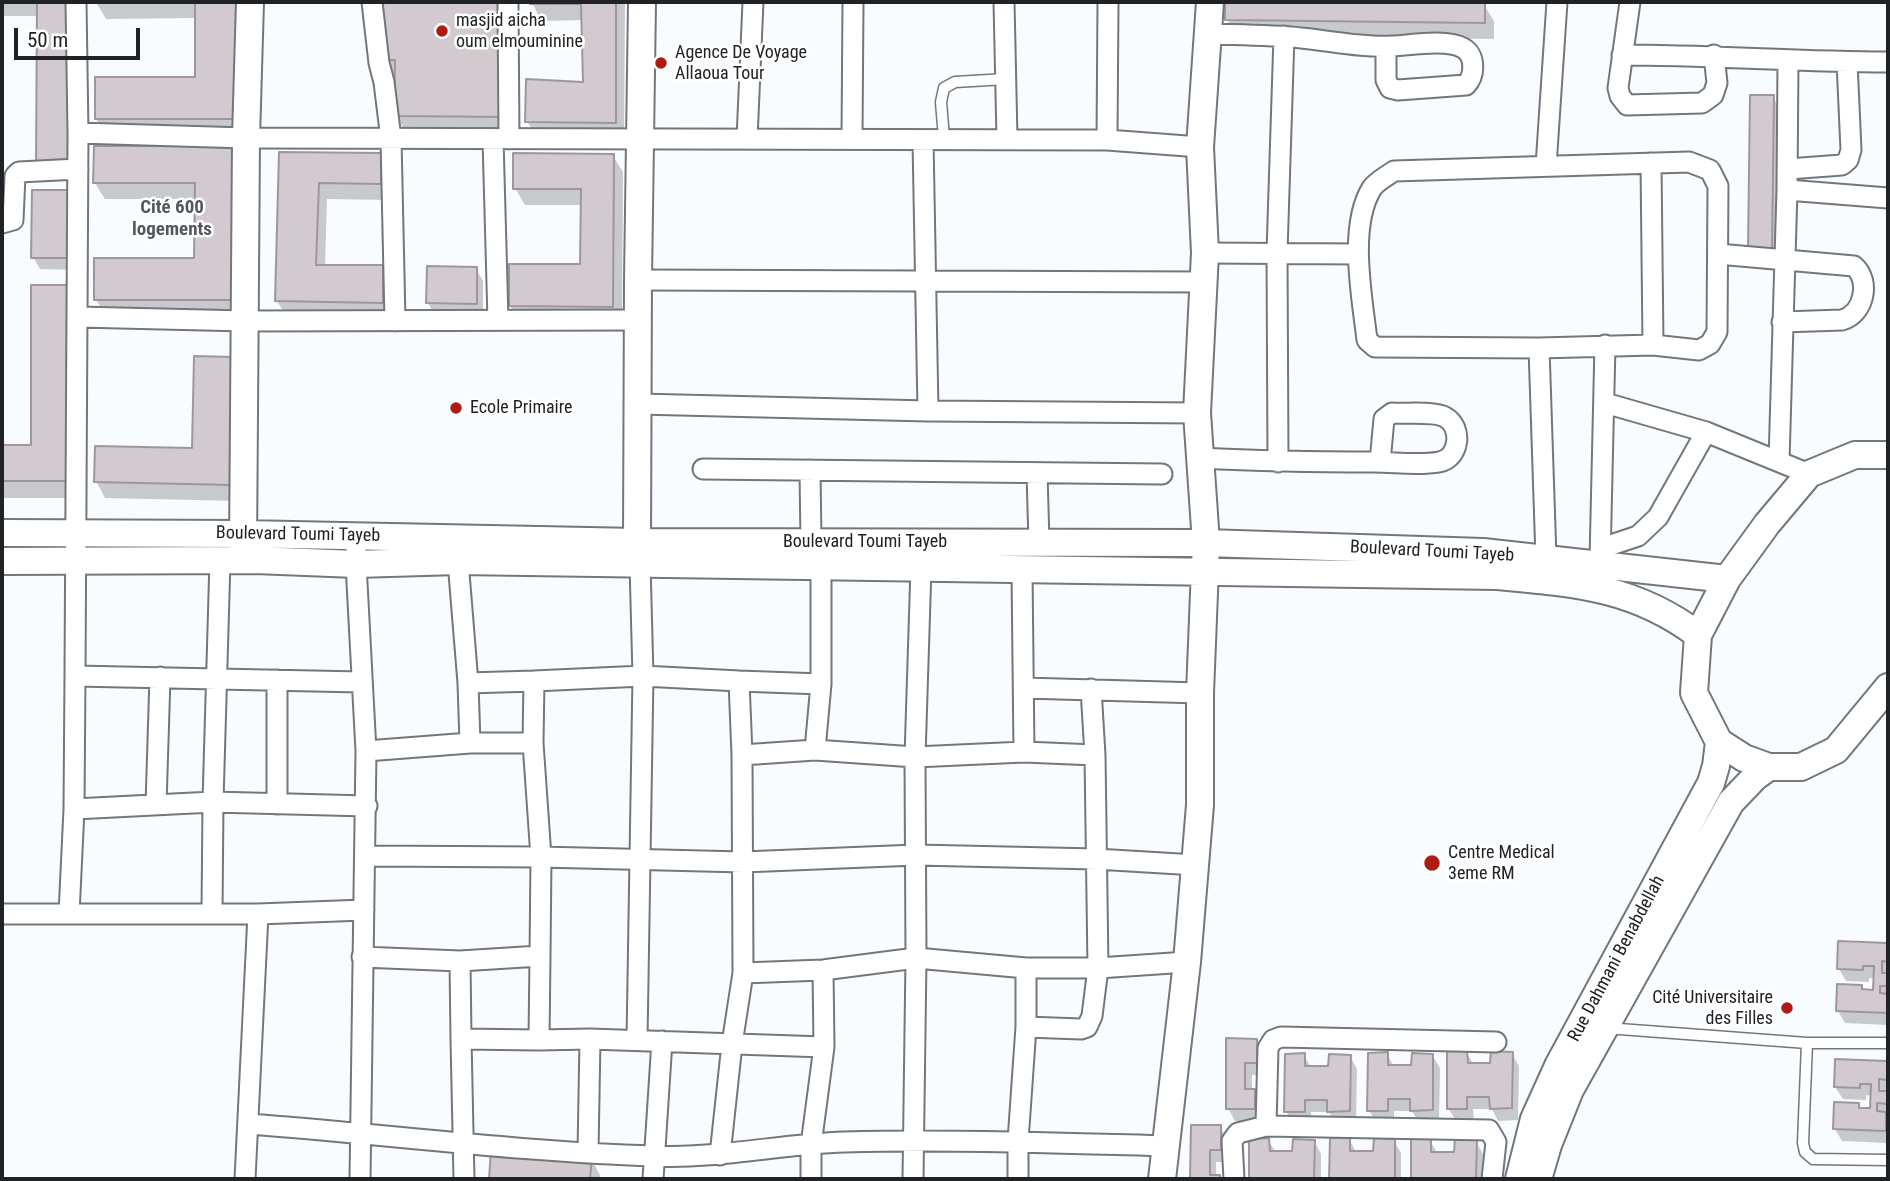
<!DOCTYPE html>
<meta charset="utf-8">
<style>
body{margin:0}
#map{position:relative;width:1890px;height:1181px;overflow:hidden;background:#f9fcff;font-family:"Roboto Condensed",sans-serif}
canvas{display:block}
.frame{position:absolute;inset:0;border:4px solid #202225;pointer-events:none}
.scale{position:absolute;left:14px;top:28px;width:126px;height:32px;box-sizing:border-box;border:4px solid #202225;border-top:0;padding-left:9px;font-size:21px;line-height:24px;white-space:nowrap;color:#202225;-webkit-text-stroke:5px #fff;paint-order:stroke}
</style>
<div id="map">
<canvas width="1890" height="1181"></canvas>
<div class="frame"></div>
<div class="scale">50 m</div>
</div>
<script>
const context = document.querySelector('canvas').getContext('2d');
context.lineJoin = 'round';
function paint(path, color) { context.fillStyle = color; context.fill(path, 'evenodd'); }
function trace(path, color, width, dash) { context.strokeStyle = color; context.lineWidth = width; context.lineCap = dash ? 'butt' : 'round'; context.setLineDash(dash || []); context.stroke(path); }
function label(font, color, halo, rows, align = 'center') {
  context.font = font + ' "Roboto Condensed",sans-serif'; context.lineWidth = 5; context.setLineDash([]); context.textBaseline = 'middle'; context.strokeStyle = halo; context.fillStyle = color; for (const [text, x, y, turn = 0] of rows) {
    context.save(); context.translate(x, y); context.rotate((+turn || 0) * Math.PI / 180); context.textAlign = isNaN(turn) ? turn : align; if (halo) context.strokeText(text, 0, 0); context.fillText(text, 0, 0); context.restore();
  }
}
paint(new Path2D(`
 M2,2H80L79,181H48L38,165L39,16H2Z
 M96,2H245L244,135H106L96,119L197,79V18L106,19Z
 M384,2H511L512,134L406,132L396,116V76H393L383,60Z
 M532,2H625L624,139L537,138L527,121L585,84L584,20L541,21Z
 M1227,2L1484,5L1494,21V39L1236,36L1227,19Z
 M1773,97L1782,113L1780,264L1750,247Z
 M234,148L243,316H105L96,299L196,259V199H105L95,183Z
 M281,154L380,155L390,172V200L327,199L325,266L382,267L392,284L391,319L287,318L277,301Z
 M613,156L623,172L622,323L520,322L510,306L582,266V205H525L515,188Z
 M33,191L76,270L40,269L33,257Z
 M476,269L483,281V316L435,315L428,303Z
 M66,287L76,304L75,498H2V447H33Z
 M232,359L240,501L105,498L96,481L194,450Z
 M1840,943L1888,945V1025L1845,1023L1838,1011L1861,987L1863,991L1875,992L1876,978H1869V982L1846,981L1839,969Z
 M1228,1040H1256L1263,1053V1075H1252V1090H1254L1261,1103V1121H1235L1228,1108Z
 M1466,1052L1474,1065H1492L1512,1054L1519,1066L1518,1120L1498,1121L1492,1109H1473L1474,1121H1456L1449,1109Z
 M1387,1054L1394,1067H1412L1432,1055L1440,1068L1439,1122L1419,1123L1412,1111H1394V1123H1376L1369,1110Z
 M1304,1055L1311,1068H1330L1350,1056L1357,1069L1356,1123L1336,1124L1329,1112H1311V1124H1293L1286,1111Z
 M1887,1063L1888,1143L1842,1141L1835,1129L1858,1105L1860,1109L1872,1110V1096L1866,1095V1100L1843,1099L1835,1087Z
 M1192,1127H1220L1227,1139V1162H1216V1177L1220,1179H1192Z
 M1349,1139L1356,1152H1374L1394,1141L1401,1153V1179H1331L1332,1140Z
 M1251,1140H1268L1276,1153H1294L1314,1141L1321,1154V1179H1251Z
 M1413,1141H1430L1438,1154H1456L1476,1142L1483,1154L1482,1179H1412Z
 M493,1152L591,1158L600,1175V1179H491Z`), '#0003');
const building = new Path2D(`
 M37,2H71L70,165H36Z
 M94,2H236V119H95V77H195V2Z
 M382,2H503L504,117L394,116L395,60H382Z
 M530,2H616V123L525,122L526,79L583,82L581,4H530Z
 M1225,2L1485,3V23L1225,20Z
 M1750,95H1774L1772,248H1748Z
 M94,146H235V300H94V258H194L195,183H93Z
 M279,152L381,153V184L319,183L316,265H383V303L275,301Z
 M513,153L614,154L613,307L509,306V264H580L581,189H513Z
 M32,190H70V258H31Z
 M427,266L477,267V304L426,303Z
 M31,285H67L66,481H2V445H31Z
 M194,356L233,357L231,485L94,482L95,446L192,448Z
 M1838,941L1888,943V962L1882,961V973H1888V986H1880V993L1888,994V1013L1836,1011L1837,984L1862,985V989L1873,990L1874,966H1863V970L1837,969Z
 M1226,1038L1257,1039V1063H1245V1089H1255V1109H1226Z
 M1447,1051H1467L1468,1063H1490L1491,1051L1513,1052L1512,1108L1490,1109L1489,1097H1467V1109H1447Z
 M1388,1052V1065H1411L1412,1053L1433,1054V1110L1410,1111V1099H1388V1111H1367L1368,1053Z
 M1305,1053V1066H1328L1329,1054L1351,1055L1350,1111L1327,1112V1100H1305V1112H1284L1285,1054Z
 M1835,1059L1888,1061L1887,1080L1879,1079V1091H1888V1104L1877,1103V1111L1886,1112V1131L1833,1129L1834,1102L1859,1103V1108H1870L1871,1084H1860V1088L1834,1087Z
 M1191,1125H1221V1150H1210V1175H1220V1179H1190Z
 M1269,1138L1270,1151H1292L1293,1139L1315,1140L1314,1179H1249V1139Z
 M1330,1138H1350V1151H1373L1374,1138L1395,1139V1179H1329Z
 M1411,1139H1431V1152H1454L1455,1139L1477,1140L1476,1179H1411Z
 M491,1150L592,1156L590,1179H489Z`);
paint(building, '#d2cacf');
trace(building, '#9e969c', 2);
const lane = new Path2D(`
 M944,138L941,102L944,88L955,82L1006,79
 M1606,1028L1807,1043H1888
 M1807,1043L1803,1143L1805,1152L1813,1159L1888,1160`);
const street = new Path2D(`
 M76,2L78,133L75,676L361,682
 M372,2L379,63L384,82L391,139L395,321
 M508,2L509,139
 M1004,2L1007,139
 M1630,2L1618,88L1620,96L1627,105L1702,103L1713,95L1717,83L1714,55
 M1209,34C1240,35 1271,35 1301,38C1331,41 1363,48 1393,46C1412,45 1447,39 1463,48C1476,55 1475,76 1466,85L1398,90L1390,88L1386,80V47
 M1622,55C1711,55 1799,62 1888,62
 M78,133L246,138L1107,140L1200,147
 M852,138L853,2
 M493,139L498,320
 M747,139L753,2
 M923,140L928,411
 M1107,140L1108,2
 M1689,162L1710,170L1718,186L1717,332L1710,344L1699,350L1653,345L1539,348L1375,347L1367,340C1362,297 1348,226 1372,188C1377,181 1387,176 1394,171Z
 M1651,163L1653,345
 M1546,166L1557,2
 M1788,169L1842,165L1848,160L1851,150L1847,62
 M1787,190L1888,198
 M2,223L13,220L15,176L19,172L78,169
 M1205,253L1358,254
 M1718,254L1854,266C1871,281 1864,314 1842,320L1782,322
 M638,280L1203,282
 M78,317L246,321L638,320
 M1539,348L1546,558
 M638,404L928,411L1197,413
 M1706,432L1809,474
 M1201,458C1259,461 1316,462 1374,462C1395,462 1418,466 1439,462C1460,458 1463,427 1445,417C1435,411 1405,414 1392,413L1384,419L1380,462
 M1779,461L1787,190L1788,61
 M1278,462L1277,252L1284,36
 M703,469L1162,474
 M810,470L811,542
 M1037,473L1039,543
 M356,536V564L366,751L360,1179
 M1602,548L1638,536L1658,517L1706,432L1605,403
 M1600,560L1605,345
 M458,561L468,683L470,743
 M739,681L821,684V566
 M468,683L534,681
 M821,684L815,750L915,757L1024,752L1022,571
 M1024,688L1200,693
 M1091,689L1095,755
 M366,751L470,743H533
 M742,755L815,750
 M277,804V680
 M156,805L160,677
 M74,809L213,802L367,806
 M366,856L541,857L743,862L916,855L1096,859L1196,865
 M212,913L213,802L220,560
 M2,914H258L364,910
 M69,914L74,809L75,676
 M362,957L460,961L540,956L541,857L533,743L534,681L643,676L739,681L742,755L743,973L823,970L916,958L1026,968H1098L1095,755L1024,752
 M460,961L461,1039L539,1040L540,956
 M1026,1027L1081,1029L1087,1027L1092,1016L1098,968L1187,962
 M461,1039L464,1179
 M539,1040L590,1039L824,1047
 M637,1040L643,676L640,564
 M249,1124C384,1134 519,1152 654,1156C718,1159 781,1144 844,1142C951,1139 1059,1143 1166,1146
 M1266,1126L1268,1048L1273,1040L1281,1037L1496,1042
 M588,1152L590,1039
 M720,1155L732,1044L743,973
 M245,1179L258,914
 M653,1179L662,1041
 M811,1179V1145L824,1047L823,970
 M913,1179L916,958L915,757L921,568
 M1018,1179V1141L1026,1027V968
 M1234,1179L1232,1141L1238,1133L1266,1126L1489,1130L1496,1142L1492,1179`);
const secondary = new Path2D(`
 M1888,455H1855L1809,474L1767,524L1727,579L1698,635L1694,693L1719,742L1744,758L1769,767H1801L1836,750L1888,687
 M2,533L244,534L637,542L1206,543L1483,552L1727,579
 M243,551L246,138L250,2
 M640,559L637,542L638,280L642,2
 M2,561L255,560L356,564L458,561L1497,576C1574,583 1635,587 1698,635
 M1162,1179L1187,962L1200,805V693L1206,543L1197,413L1205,253L1200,147L1210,2
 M1519,1179L1534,1119L1558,1066L1711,783L1716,766L1719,742
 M1538,1179L1548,1145L1570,1090L1731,802L1755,777L1769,767`);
trace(lane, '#71777d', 13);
trace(street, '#71777d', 23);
trace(secondary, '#71777d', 30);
trace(lane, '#fff', 10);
trace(street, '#fff', 19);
trace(secondary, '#fff', 26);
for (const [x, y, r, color] of [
 [442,31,7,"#ad1c12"],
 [661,63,7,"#ad1c12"],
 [456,408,7,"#ad1c12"],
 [1432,863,9,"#ad1c12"],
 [1787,1008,7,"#ad1c12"]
]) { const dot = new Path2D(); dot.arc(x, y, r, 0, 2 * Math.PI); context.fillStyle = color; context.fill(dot); trace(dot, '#fff', 2.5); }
label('18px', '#202225', '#fff', [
 ["masjid aicha",456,21],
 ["oum elmouminine",456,42],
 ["Agence De Voyage",675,53],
 ["Allaoua Tour",675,74],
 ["Ecole Primaire",470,408],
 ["Centre Medical",1448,853],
 ["3eme RM",1448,874],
 ["Cité Universitaire",1773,998,"right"],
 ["des Filles",1773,1019,"right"]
], 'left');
label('18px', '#202225', '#fff', [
 ["Boulevard Toumi Tayeb",298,535,1],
 ["Boulevard Toumi Tayeb",865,542],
 ["Boulevard Toumi Tayeb",1432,552,3],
 ["Rue Dahmani Benabdellah",1617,959,-62]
]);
label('bold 19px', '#52585e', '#fff', [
 ["Cité 600",172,208],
 ["logements",172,230]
]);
</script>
